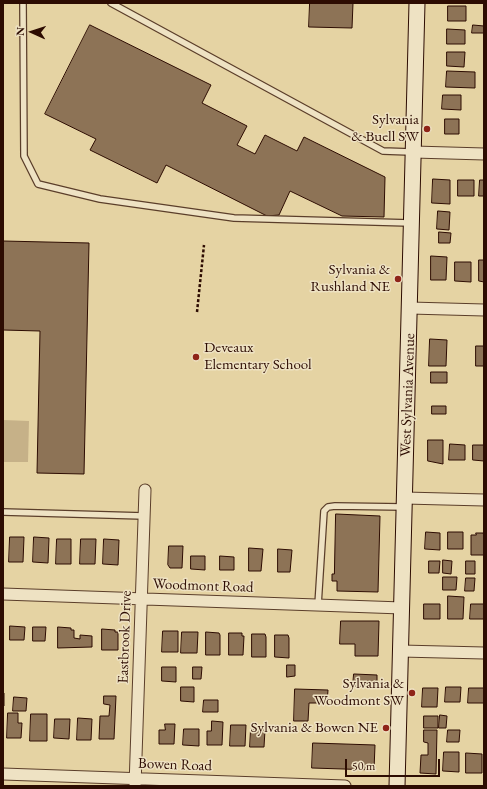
<!DOCTYPE html>
<style>
body{margin:0}
#map{position:relative;width:487px;height:789px;overflow:hidden;background:#e5d3a3;font-family:"EB Garamond",serif}
canvas{display:block}
.frame{position:absolute;inset:0;border:4px solid #2d0c02;pointer-events:none}
.north{position:absolute;left:12px;top:12px;width:40px;height:40px;-webkit-text-stroke:3px #eee2c3;paint-order:stroke;rotate:273deg;font-size:11px;font-weight:700;line-height:16px;text-align:center;color:#2d0c02}
.north::after{content:'';display:block;margin:auto;width:14px;height:18px;background:#2d0c02;clip-path:polygon(50% 0,100% 100%,50% 72%,0 100%)}
.scale{position:absolute;left:345px;top:759px;width:95px;height:18px;box-sizing:border-box;border:2px solid #2d0c02;border-top:0;padding-left:5px;font-size:12px;line-height:14px;white-space:nowrap;color:#2d0c02;-webkit-text-stroke:3px #eee2c3;paint-order:stroke}
</style>
<div id="map">
<canvas width="487" height="789"></canvas>
<div class="frame"></div>
<div class="north">N</div>
<div class="scale">50 m</div>
</div>
<script>
const context = document.querySelector('canvas').getContext('2d');
context.lineJoin = 'round';
function paint(path, color) { context.fillStyle = color; context.fill(path, 'evenodd'); }
function trace(path, color, width, dash) { context.strokeStyle = color; context.lineWidth = width; context.lineCap = dash ? 'butt' : 'round'; context.setLineDash(dash || []); context.stroke(path); }
function label(font, color, halo, rows, align = 'center') {
  context.font = font + ' "EB Garamond",serif'; context.lineWidth = 3; context.setLineDash([]); context.textBaseline = 'middle'; context.strokeStyle = halo; context.fillStyle = color; for (const [text, x, y, turn = 0] of rows) {
    context.save(); context.translate(x, y); context.rotate((+turn || 0) * Math.PI / 180); context.textAlign = isNaN(turn) ? turn : align; if (halo) context.strokeText(text, 0, 0); context.fillText(text, 0, 0); context.restore();
  }
}
paint(new Path2D(`
 M3,420L29,421L28,462H3Z`), '#c6b188');
const building = new Path2D(`
 M310,3H353L352,28L309,27Z
 M448,6H466V21H448Z
 M90,25L211,85L202,103L247,126L237,145L255,154L265,135L297,151L304,137L385,177L384,217L342,216L290,191L279,215L267,216L166,165L157,183L90,150L96,139L45,114Z
 M473,25L484,26V33H472Z
 M447,29L465,30V44H447Z
 M447,52H465L464,67L447,66Z
 M447,71L475,72V88L446,87Z
 M443,95H461V110L442,109Z
 M445,119H459V134H445Z
 M433,179L450,180V204L432,203Z
 M458,180H474V196H458Z
 M480,180H484V196H479Z
 M438,211L450,212L449,230L437,229Z
 M439,232L451,233L450,243H439Z
 M3,241L89,243L84,474L37,473L40,331L3,330Z
 M431,256L447,257L446,280H431Z
 M479,260H484V282L479,281Z
 M455,262H471V282L455,281Z
 M430,339L447,340L446,366H429Z
 M476,346H484V366H476Z
 M431,372H447V383H431Z
 M432,406H446V414H432Z
 M428,440H443V464L428,461Z
 M450,444L465,445V460H449Z
 M473,445H484V461L473,460Z
 M336,514L380,516L378,592L337,591V581H332V574H334Z
 M426,532L440,533V550L425,549Z
 M448,532H463V549H448Z
 M476,533H483L484,535V555H471V535H476Z
 M10,537H24L23,562H9Z
 M34,537L49,538L48,563L33,562Z
 M57,539H71V564H56Z
 M81,539H96L95,564H80Z
 M104,539L119,540L118,565L103,564Z
 M169,546H183L182,568H170L168,565Z
 M249,548L263,549L261,571H249Z
 M278,549L292,550L290,572H278Z
 M191,556H205V570L191,569Z
 M220,556L234,557V570H220Z
 M443,560L452,561L451,574L443,573Z
 M429,561H440L439,573H429Z
 M466,561H475V574H466Z
 M443,577H457L456,590H443Z
 M466,578H475L474,591H465Z
 M448,596L464,597L463,619H448Z
 M424,604H440V619H424Z
 M471,604H484V619H470Z
 M341,621H379L378,656H355V644H340Z
 M10,626L25,627L24,640H10Z
 M33,627H46L45,641H33Z
 M58,627L71,628V630H74V638L80,639V635L92,636V647L58,648Z
 M102,629L115,630V632H118V650H102Z
 M163,631H178V652H162Z
 M182,632H198L197,653H181Z
 M206,632L219,633L220,635V655H206Z
 M229,633H242V636H244L243,655H229Z
 M252,634H265L266,637V657H252Z
 M275,635H288L289,638V658L275,657Z
 M287,665H295V676L287,677Z
 M162,667H176V682L162,681Z
 M193,667H202L201,679H193Z
 M354,674L377,675V687L353,686Z
 M181,687H194V702L181,701Z
 M446,687H461L460,702H445Z
 M423,688H438L437,707H422Z
 M469,688H484V703H468Z
 M295,689L328,690L327,703H309L308,721H294Z
 M3,693H4V706H3Z
 M104,696H116L114,739H99L100,716H109L110,705L104,704Z
 M14,697L27,698L26,711H13Z
 M204,700H218V712H203Z
 M8,713H18V723H22L21,738H7Z
 M31,714H47V741H30Z
 M440,715L447,716L446,728H439Z
 M424,716H438V728H424Z
 M78,718L92,719L91,740H77Z
 M55,719H70L69,739L54,738Z
 M212,721L223,722L222,745H207V731H211Z
 M165,724H175L174,744H159V730H165Z
 M231,725H246L245,746H230Z
 M184,729H199V746L183,745Z
 M251,729L265,730L264,747H250Z
 M424,730H437L436,774L420,773L421,755H428V743L424,742Z
 M448,730H460L459,742H447Z
 M313,743L375,745L374,770L312,768Z
 M444,752H459V772L443,771Z
 M466,753L482,754V773H466Z`);
paint(building, '#8d7356');
trace(building, '#2d0c02', 1);
const lane = new Path2D(`
 M23,3L24,156L38,184L100,199L234,218L410,223
 M111,3L383,151L411,152
 M3,512L144,516
 M318,605L324,511L328,507L335,506L404,507`);
const street = new Path2D(`
 M414,152L484,154
 M410,308L484,310
 M405,498L484,500
 M3,594L402,608
 M401,651L484,653
 M3,774L345,786
 M135,786L145,490`);
const secondary = new Path2D(`
 M397,786L417,3`);
trace(lane, '#5b3e2a', 8);
trace(street, '#5b3e2a', 13);
trace(secondary, '#2d0c02', 17);
trace(new Path2D(`
 M197,312L204,245`), '#2d0c02', 2.5, [3, 2]);
trace(lane, '#eee2c3', 5.5);
trace(street, '#eee2c3', 11);
trace(secondary, '#eee2c3', 15);
for (const [x, y, r, color] of [
 [427,129,4,"#8f2418"],
 [398,279,4,"#8f2418"],
 [196,357,4,"#8f2418"],
 [412,693,4,"#8f2418"],
 [386,728,4,"#8f2418"]
]) { const dot = new Path2D(); dot.arc(x, y, r, 0, 2 * Math.PI); context.fillStyle = color; context.fill(dot); trace(dot, '#eee2c3', 1.5); }
label('15px', '#2d0c02', '#eee2c3', [
 ["Sylvania",419,120],
 ["& Buell SW",419,137],
 ["Sylvania &",390,270],
 ["Rushland NE",390,287],
 ["Deveaux",204,348,"left"],
 ["Elementary School",204,365,"left"],
 ["Sylvania &",404,684],
 ["Woodmont SW",404,701],
 ["Sylvania & Bowen NE",378,728]
], 'right');
label('15px', '#2d0c02', '#eee2c3', [
 ["West Sylvania Avenue",408,395,-88],
 ["Woodmont Road",203,586,2],
 ["Eastbrook Drive",125,637,-88],
 ["Bowen Road",175,765,2]
]);
</script>
